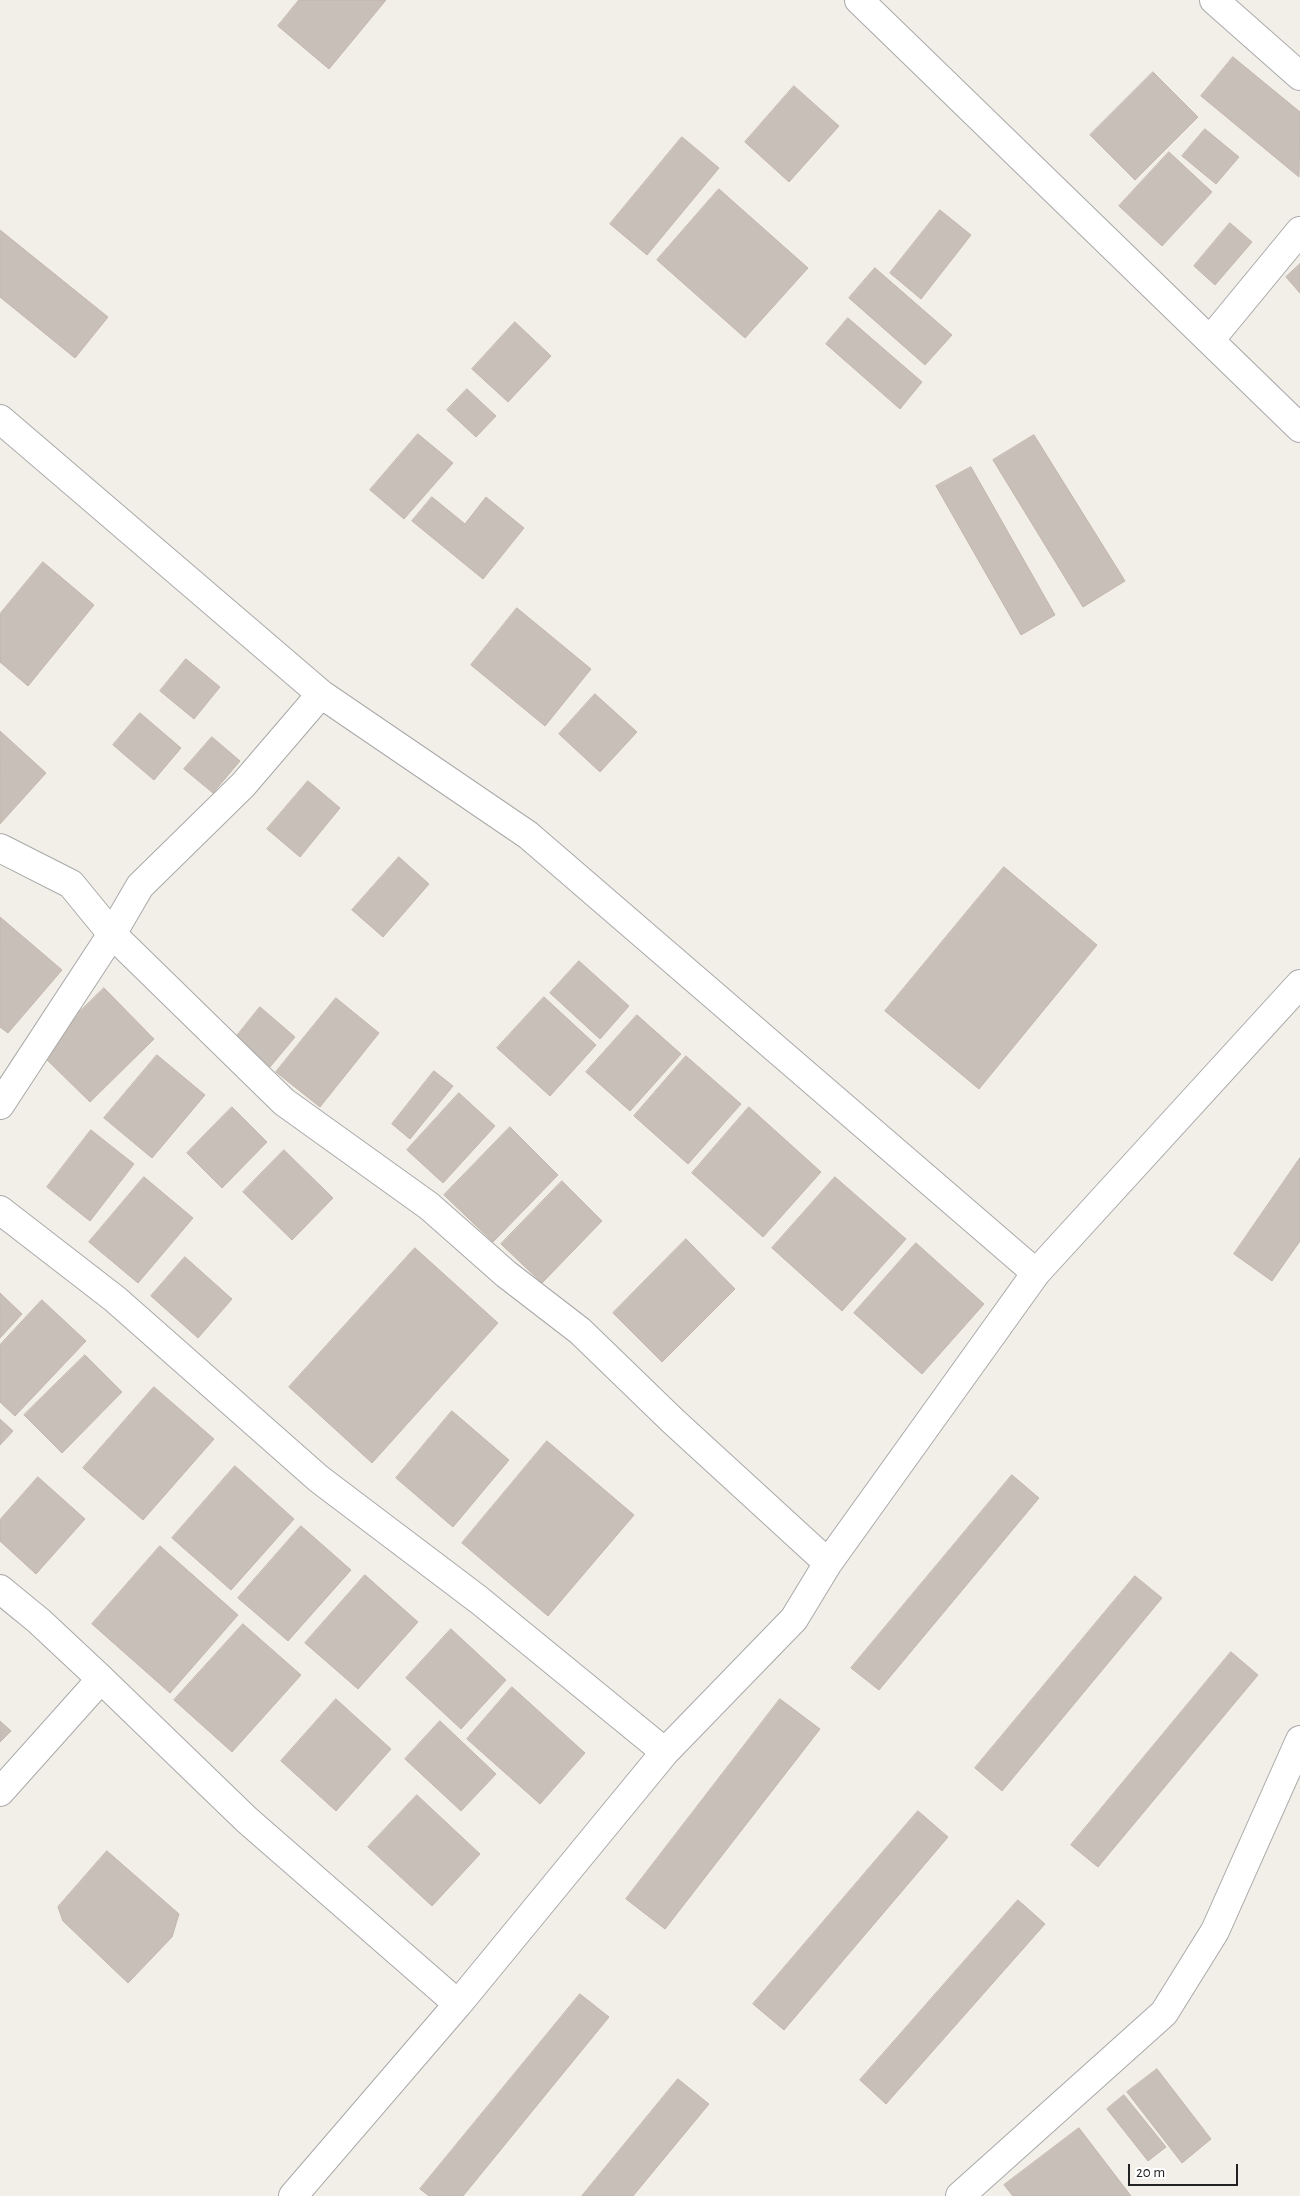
<!DOCTYPE html>
<style>
body{margin:0}
#map{position:relative;width:1300px;height:2196px;overflow:hidden;background:#f2efe9;font-family:"Alegreya Sans",sans-serif}
canvas{display:block}
.scale{position:absolute;left:1128px;top:2164px;width:110px;height:22px;box-sizing:border-box;border:2px solid #222;border-top:0;padding-left:6px;font-size:15px;line-height:18px;white-space:nowrap;color:#222;-webkit-text-stroke:4px #fff;paint-order:stroke}
</style>
<div id="map">
<canvas width="1300" height="2196"></canvas>
<div class="scale">20 m</div>
</div>
<script>
const context = document.querySelector('canvas').getContext('2d');
context.lineJoin = 'round';
function paint(path, color) { context.fillStyle = color; context.fill(path, 'evenodd'); }
function trace(path, color, width, dash) { context.strokeStyle = color; context.lineWidth = width; context.lineCap = dash ? 'butt' : 'round'; context.setLineDash(dash || []); context.stroke(path); }
const building = new Path2D(`
 M299,0H386L329,69L278,26Z
 M1233,57L1300,112L1299,177L1201,96Z
 M1153,72L1198,117L1135,180L1090,135Z
 M794,86L839,126L789,182L745,142Z
 M1205,129L1239,157L1216,184L1182,156Z
 M682,137L719,168L647,255L610,224Z
 M1169,152L1212,192L1162,246L1119,206Z
 M719,189L808,268L745,338L657,260Z
 M940,210L971,235L921,299L890,273Z
 M1230,223L1252,242L1215,285L1194,266Z
 M0,230L108,317L75,358L0,297Z
 M1300,264V293L1286,277Z
 M875,268L952,335L925,365L849,298Z
 M848,318L922,382L900,409L826,344Z
 M515,322L551,356L508,402L472,369Z
 M467,389L496,416L476,437L447,410Z
 M418,434L453,463L404,519L370,490Z
 M1034,435L1125,581L1083,607L993,460Z
 M971,467L1055,615L1021,635L936,486Z
 M432,497L465,524L486,497L524,528L483,579L412,521Z
 M43,562L94,605L28,686L0,662V614Z
 M517,608L591,669L545,726L471,665Z
 M186,659L220,687L194,719L160,691Z
 M595,694L637,732L600,772L559,734Z
 M140,713L181,748L154,780L113,745Z
 M0,731L46,773L0,824Z
 M212,737L240,761L213,793L184,769Z
 M308,781L340,808L300,857L267,829Z
 M399,857L429,884L383,937L352,910Z
 M1004,867L1097,945L979,1089L885,1011Z
 M0,917L62,970L8,1033L0,1027Z
 M579,961L629,1006L600,1039L550,993Z
 M104,988L154,1039L90,1102L39,1052Z
 M544,997L596,1045L550,1096L497,1048Z
 M336,998L379,1033L320,1107L276,1072Z
 M260,1007L295,1037L270,1067L236,1037Z
 M637,1015L681,1054L630,1111L586,1072Z
 M157,1055L205,1095L152,1158L104,1118Z
 M686,1056L741,1104L688,1164L634,1116Z
 M434,1071L453,1086L410,1139L392,1124Z
 M459,1093L495,1126L443,1183L407,1150Z
 M232,1107L267,1142L222,1188L187,1153Z
 M749,1107L821,1172L763,1237L692,1173Z
 M510,1127L558,1175L493,1242L444,1195Z
 M91,1130L134,1164L90,1221L47,1187Z
 M284,1150L333,1198L292,1240L243,1192Z
 M1300,1158V1241L1272,1281L1234,1254Z
 M144,1177L193,1218L138,1283L89,1242Z
 M835,1177L906,1239L842,1311L772,1248Z
 M562,1181L602,1221L542,1283L501,1244Z
 M686,1239L735,1289L662,1362L613,1313Z
 M916,1243L984,1304L922,1374L854,1313Z
 M415,1248L498,1323L372,1463L289,1387Z
 M185,1257L232,1299L198,1338L151,1296Z
 M0,1293L22,1314L0,1338Z
 M42,1300L86,1341L15,1416L0,1402V1345Z
 M85,1355L122,1392L62,1453L24,1415Z
 M154,1387L214,1439L143,1520L83,1468Z
 M452,1411L509,1460L453,1527L396,1478Z
 M0,1419L13,1431L0,1445Z
 M547,1441L634,1515L548,1616L462,1543Z
 M235,1466L294,1519L231,1590L172,1538Z
 M1012,1475L1039,1498L879,1690L851,1668Z
 M38,1477L85,1519L36,1574L0,1541V1520Z
 M301,1526L351,1570L288,1641L238,1598Z
 M160,1546L238,1615L170,1693L92,1624Z
 M365,1575L418,1622L358,1689L305,1643Z
 M1135,1576L1162,1598L1002,1791L975,1768Z
 M243,1624L301,1675L232,1752L174,1700Z
 M451,1629L506,1680L461,1729L406,1678Z
 M1231,1652L1258,1675L1098,1867L1071,1845Z
 M512,1687L585,1753L540,1804L467,1739Z
 M336,1699L391,1749L336,1811L281,1761Z
 M780,1699L820,1729L665,1929L626,1899Z
 M0,1721L11,1731L0,1742Z
 M440,1721L496,1774L461,1811L405,1759Z
 M417,1795L480,1854L432,1906L368,1847Z
 M918,1811L948,1837L784,2030L753,2004Z
 M107,1851L179,1914L172,1937L128,1983L63,1921L58,1907Z
 M1018,1900L1045,1924L886,2104L860,2080Z
 M580,1994L609,2017L463,2196H429L420,2189Z
 M1157,2069L1211,2139L1182,2163L1127,2092Z
 M678,2079L709,2104L633,2196H582Z
 M1124,2095L1166,2147L1148,2161L1107,2109Z
 M1079,2128L1131,2196H1013L1004,2185Z`);
paint(building, '#c7bfb8');
trace(building, '#c4b6ab', 1);
const street = new Path2D(`
 M859,0L1300,428
 M1214,0L1300,76
 M1211,339L1300,231
 M0,419L321,694L528,835L1036,1273
 M0,848L71,884L112,934L140,886L243,785L321,694
 M0,1105L112,934L284,1102L429,1206L506,1274L580,1331L673,1421L828,1563
 M0,1210L115,1299L319,1479L479,1600L665,1752
 M0,1589L39,1621L101,1679L0,1792
 M101,1679L247,1820L458,2004
 M293,2196L458,2004L665,1752L794,1619L828,1563L1036,1273L1300,984
 M960,2196L1164,2013L1215,1931L1300,1740`);
trace(street, '#a9a9a9', 30);
trace(street, '#fff', 28);
</script>
